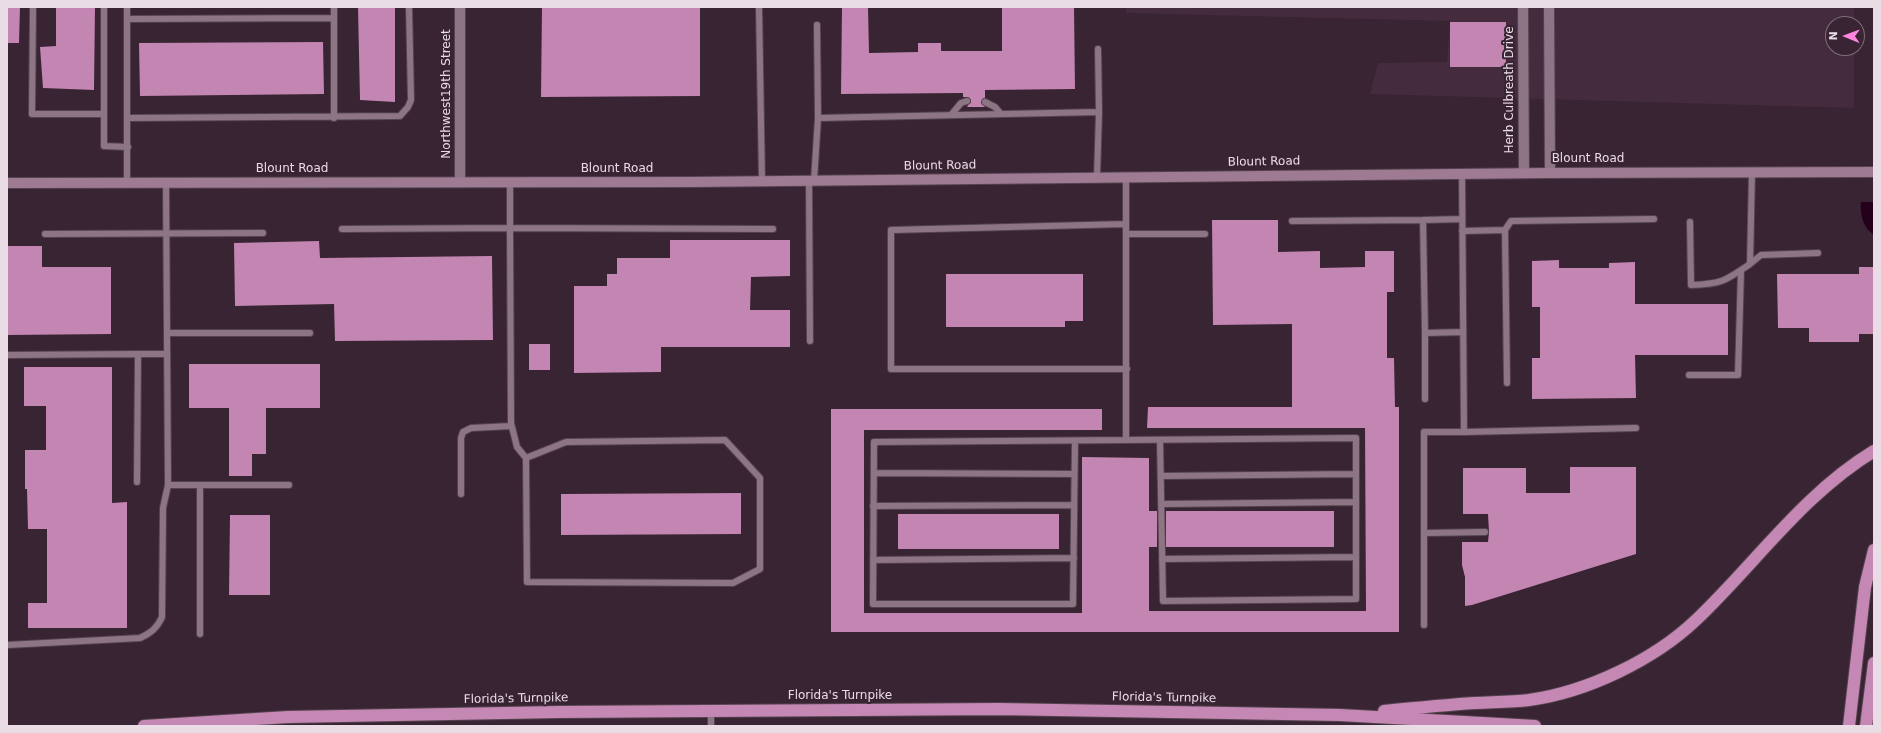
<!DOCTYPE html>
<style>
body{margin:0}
#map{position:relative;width:1881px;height:733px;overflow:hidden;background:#382432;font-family:"DejaVu Sans",sans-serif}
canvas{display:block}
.frame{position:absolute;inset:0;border:8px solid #e9dce5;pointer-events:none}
.north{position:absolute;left:1825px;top:16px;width:40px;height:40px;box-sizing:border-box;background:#382432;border:1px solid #7f6e7a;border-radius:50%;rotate:271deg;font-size:11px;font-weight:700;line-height:16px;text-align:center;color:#e9dce5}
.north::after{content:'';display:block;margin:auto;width:14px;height:18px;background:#fe85df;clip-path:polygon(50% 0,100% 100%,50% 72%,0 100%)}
</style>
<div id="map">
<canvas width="1881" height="733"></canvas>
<div class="frame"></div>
<div class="north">N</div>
</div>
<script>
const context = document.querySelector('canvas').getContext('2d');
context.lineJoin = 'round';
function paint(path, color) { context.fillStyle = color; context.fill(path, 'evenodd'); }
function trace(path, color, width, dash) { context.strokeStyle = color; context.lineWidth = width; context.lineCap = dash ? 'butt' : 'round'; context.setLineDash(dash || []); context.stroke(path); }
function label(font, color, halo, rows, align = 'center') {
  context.font = font + ' "DejaVu Sans",sans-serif'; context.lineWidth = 4; context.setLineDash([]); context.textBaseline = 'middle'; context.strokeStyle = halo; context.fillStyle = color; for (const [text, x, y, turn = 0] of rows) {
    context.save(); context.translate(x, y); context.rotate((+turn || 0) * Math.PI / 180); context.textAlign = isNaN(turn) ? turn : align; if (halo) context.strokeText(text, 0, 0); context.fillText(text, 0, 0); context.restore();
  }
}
paint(new Path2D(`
 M1126,7H1854V24H1833V48H1854V108L1370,94L1378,63L1447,62L1450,21L1126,13Z`), '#452b3e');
paint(new Path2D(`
 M1861,202H1874V235C1863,228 1860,215 1861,202Z`), '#24001d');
paint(new Path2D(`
 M7,7H20L19,43H7Z
 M56,7H95L94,90L43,88L40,47L56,46Z
 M358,7H395V102L360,100Z
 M542,7H700V96L541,97Z
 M842,7H868L869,53L918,52V43H941V51H1002V7H1074L1075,89L985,90V98L981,102L985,107H967L971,100L968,97H963V93L841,94Z
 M1450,22H1506V67H1450Z
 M323,42L324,94L140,96L139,43Z
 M1212,220H1278V252L1320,251V268L1365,267V251H1394V292H1387V358H1394L1395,407H1399V632H831V409H1102V430H864V613H1082V457L1149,458V511H1157V547H1149V611H1366L1365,428H1147L1148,407H1292V324L1213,325Z
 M670,240H790V276L751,277L750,310H790V347H661V372L574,373V286H607V274H617V258H670Z
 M319,241L320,258L492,256L493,340L335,341L334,304L235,306L234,243Z
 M7,246H42V267H111V334L7,335Z
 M1559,260V268H1609V263L1635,262V304H1728V355H1635L1636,398L1532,399V358H1540V307H1532V261Z
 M1859,267H1874V334H1859V342H1809V328H1778L1777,274H1859Z
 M946,274H1083V321H1065V327H946Z
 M529,344H550V370H529Z
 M189,364H320V408H266V454H252V476H229V408H189Z
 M24,367H112V503L127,502V628H28V603H47V529H28L27,489H25V450H46V406H24Z
 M1570,467H1636V554L1472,605L1465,606V577L1462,565V542H1488L1489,532L1488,514H1463V468H1526V493H1570Z
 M741,493V534L561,535V494Z
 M1166,511H1334V547H1166Z
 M898,514H1059V549H898Z
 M230,515H270V595H229Z`), '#c385b2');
const lane = new Path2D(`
 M33,7L32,114H104
 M104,7V146L128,147
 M127,7V183
 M759,7L762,181
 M334,18V7
 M127,19L334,18V118
 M817,25L818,118L1099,112L1098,49
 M985,102L995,107L1001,114
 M951,115L961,103L967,101
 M127,118L400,116L408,107L411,100L409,7
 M1097,177L1099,112
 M1126,177V234H1205
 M809,181L810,341
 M814,181L818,118
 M166,182L168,485H289
 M1292,221L1423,220
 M1690,222L1691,285C1722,284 1725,281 1750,264L1752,172
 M1126,224L891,230V369H1127
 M342,229L510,228V182
 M1505,230L1511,221L1654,219
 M1462,231L1505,230L1507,383
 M45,234L263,233
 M1126,234V440L1356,438V599L1163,601L1160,441
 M1750,264L1761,255L1818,253
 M167,333H310
 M1425,333L1423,220L1462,219
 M7,355L138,354
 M1689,375H1738L1741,270
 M1425,399V333L1463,332
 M1464,432L1636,428
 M1075,441L1073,604H873L874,442L1126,440
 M526,458L566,442L725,440L760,478V569L733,583L527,582L526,458L517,447L511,423L510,228L773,229
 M874,473L1074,474
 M1161,476L1356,474
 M137,482L138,354H167
 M461,494V438L463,432L471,428L511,426
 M1162,504L1356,502
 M873,506L1074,505
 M1425,533L1485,532
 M1162,559L1356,557
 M873,560L1074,558
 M1424,625V432H1464L1462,174
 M200,634V485
 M7,645L140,638C151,633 157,628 162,617L163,508L168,485
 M711,711V726`);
const street = new Path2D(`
 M460,7V181
 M1523,7L1524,173
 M1549,7L1550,173`);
const secondary = new Path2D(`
 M7,183L690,182L1550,173L1874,172`);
const highway = new Path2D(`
 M1384,711C1414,708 1445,705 1475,703C1493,702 1511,702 1529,700C1587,692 1654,660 1696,620C1755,564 1803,494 1874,451
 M144,726L288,717L559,712L999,709L1340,715L1535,726
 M1849,726L1865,587L1874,550
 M1866,726L1874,663`);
trace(lane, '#54434f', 8);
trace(street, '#54434f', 12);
trace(secondary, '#54434f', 12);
trace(highway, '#54434f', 14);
trace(lane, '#8d7585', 6);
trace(street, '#8d7585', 10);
trace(secondary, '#9e7a93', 10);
trace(highway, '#c587b3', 12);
label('12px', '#e9dce5', '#382432', [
 ["Herb Culbreath Drive",1510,90,-90],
 ["Northwest19th Street",447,94,-90],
 ["Blount Road",1588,159],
 ["Blount Road",1264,162,-1],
 ["Blount Road",940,166,-1],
 ["Blount Road",292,169],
 ["Blount Road",617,169],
 ["Florida's Turnpike",840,696],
 ["Florida's Turnpike",1164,698,1],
 ["Florida's Turnpike",516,699,-1]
]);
</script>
